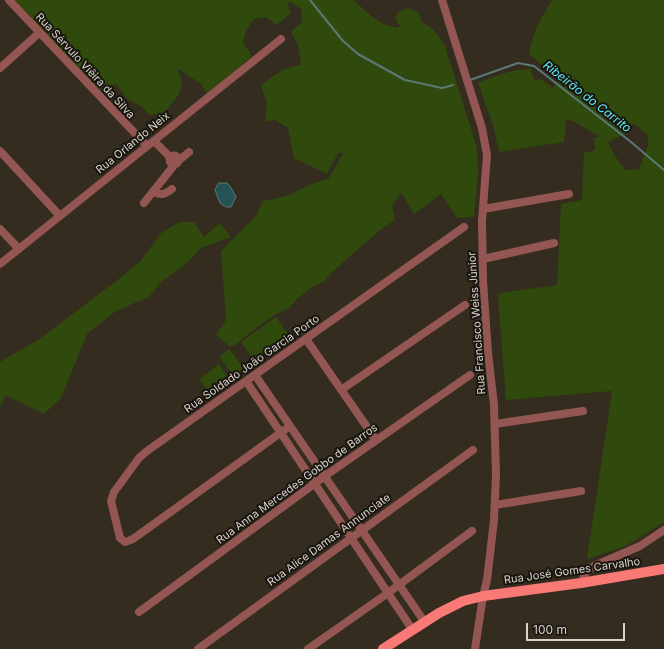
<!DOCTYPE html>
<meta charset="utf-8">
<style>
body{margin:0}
#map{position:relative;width:664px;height:649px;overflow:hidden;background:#342c1e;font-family:Inter,sans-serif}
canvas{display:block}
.scale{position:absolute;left:526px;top:623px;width:99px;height:18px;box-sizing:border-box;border:2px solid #d9d3cb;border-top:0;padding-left:5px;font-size:12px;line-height:14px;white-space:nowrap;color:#d9d3cb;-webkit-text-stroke:3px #19150f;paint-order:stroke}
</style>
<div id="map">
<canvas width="664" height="649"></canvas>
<div class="scale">100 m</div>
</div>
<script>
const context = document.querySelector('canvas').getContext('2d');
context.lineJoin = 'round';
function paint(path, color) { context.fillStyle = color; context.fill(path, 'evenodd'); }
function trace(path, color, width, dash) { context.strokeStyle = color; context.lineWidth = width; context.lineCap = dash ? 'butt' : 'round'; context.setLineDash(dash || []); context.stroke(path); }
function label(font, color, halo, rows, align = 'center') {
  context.font = font + ' Inter,sans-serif'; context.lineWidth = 4; context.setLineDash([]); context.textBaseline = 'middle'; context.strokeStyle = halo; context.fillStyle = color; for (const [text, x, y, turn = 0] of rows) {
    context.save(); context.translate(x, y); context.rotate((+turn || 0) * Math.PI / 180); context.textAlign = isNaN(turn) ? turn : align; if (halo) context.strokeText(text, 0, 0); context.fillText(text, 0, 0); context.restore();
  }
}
paint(new Path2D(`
 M15,0H353C368,11 380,29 400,27L395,17L399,12L408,8L418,12L422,22L434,30L445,46L477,148L478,175L474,216L473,217L457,218L441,194L414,214L401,192L392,207L395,220L379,231L331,273L325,281L312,287L296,300L288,309L276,314L257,327L235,345L229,346L216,335L226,320L221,251L256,216L263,201L287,196L312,184L329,178L343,153H338L327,174L294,158L288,128L275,120L265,122L267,103L261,86C273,75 285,67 301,65L298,45L291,32L302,22L301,9L289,1L288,5L291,13L277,25L265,17L254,19L246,30L243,43L252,56L207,94L201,84L177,68C178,72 182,78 182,82C182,95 170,106 162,114L150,115L141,106L127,99L116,84L104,92L88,82Z
 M552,0H664V522L626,546L587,559L612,391L506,400L498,295L501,293L557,285L561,204L582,200L584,153L595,150L594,138L600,137L575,122L565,119L566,123L564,142L499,152L494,128L478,83C495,76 511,69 531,69V73L535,80L541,79L553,88L563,74L549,71L529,54C532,33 541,18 552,0ZM625,123L634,124L648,135V145L639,169L625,170L615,156L608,142L626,133Z
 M179,222H194L204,237L220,223L231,237L201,248L186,264L161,282L149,297L116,311L87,334L61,398L44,414L6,395L0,407V362L38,340L120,278L140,262L161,233Z
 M276,317L288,334L253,359L241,342Z
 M229,349L244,368L234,376L219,357Z
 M219,364L227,376L208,391L199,379Z`), '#30490d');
const water = new Path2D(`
 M219,183H227L230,186L236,197L231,207H226L220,203L215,190Z`);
paint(water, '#255255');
trace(water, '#5b7978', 1);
trace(new Path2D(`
 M310,0L343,41L358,54L405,80L442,88L453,85
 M470,80L518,63L534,66L631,142L664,170`), '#5b7978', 2);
trace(new Path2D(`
 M9,0L147,146
 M442,0L482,128L487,155L482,221L483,281L488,353L494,405L496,475L494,520L487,580L483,596L475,649
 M0,68L39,33
 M154,141L170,157
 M0,151L60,216
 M169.5 160a4.5 4.5 0 1 1 9 0a4.5 4.5 0 1 1-9 0Z
 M177,162L189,152
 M154,192C162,196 165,194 172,189
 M144,203L175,164
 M483,209L569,194
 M0,229L19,249
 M483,259L554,243
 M0,264L281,39
 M306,339L376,440
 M255,375L424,621
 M246,381L412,629
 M341,390L465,305
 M495,424L583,411
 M290,426L133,539L125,542L120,538L111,501L114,492L139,458L147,451L464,227
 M495,505L581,491
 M581,583L586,572L594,566L640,546L664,530
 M139,612L325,476L470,375
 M198,649L473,450
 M308,649L388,593L472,531`), '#945653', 8);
trace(new Path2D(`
 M383,649L439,613L463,601L483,596L581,583L664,569`), '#f87976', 10);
label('11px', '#d9d3cb', '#19150f', [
 ["Rua Sérvulo Viêira da Silva",85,66,47],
 ["Rua Orlando Neix",133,143,-39],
 ["Rua Francisco Weiss Júnior",477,323,-94],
 ["Rua Soldado João Garcia Porto",252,364,-35],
 ["Rua Anna Mercedes Gobbo de Barros",297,484,-36],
 ["Rua Alice Damas Annunciate",329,540,-36],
 ["Rua José Gomes Carvalho",572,571,-8]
]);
label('italic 12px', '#59ebf5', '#19150f', [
 ["Ribeirão do Carrito",587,97,38]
]);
</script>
